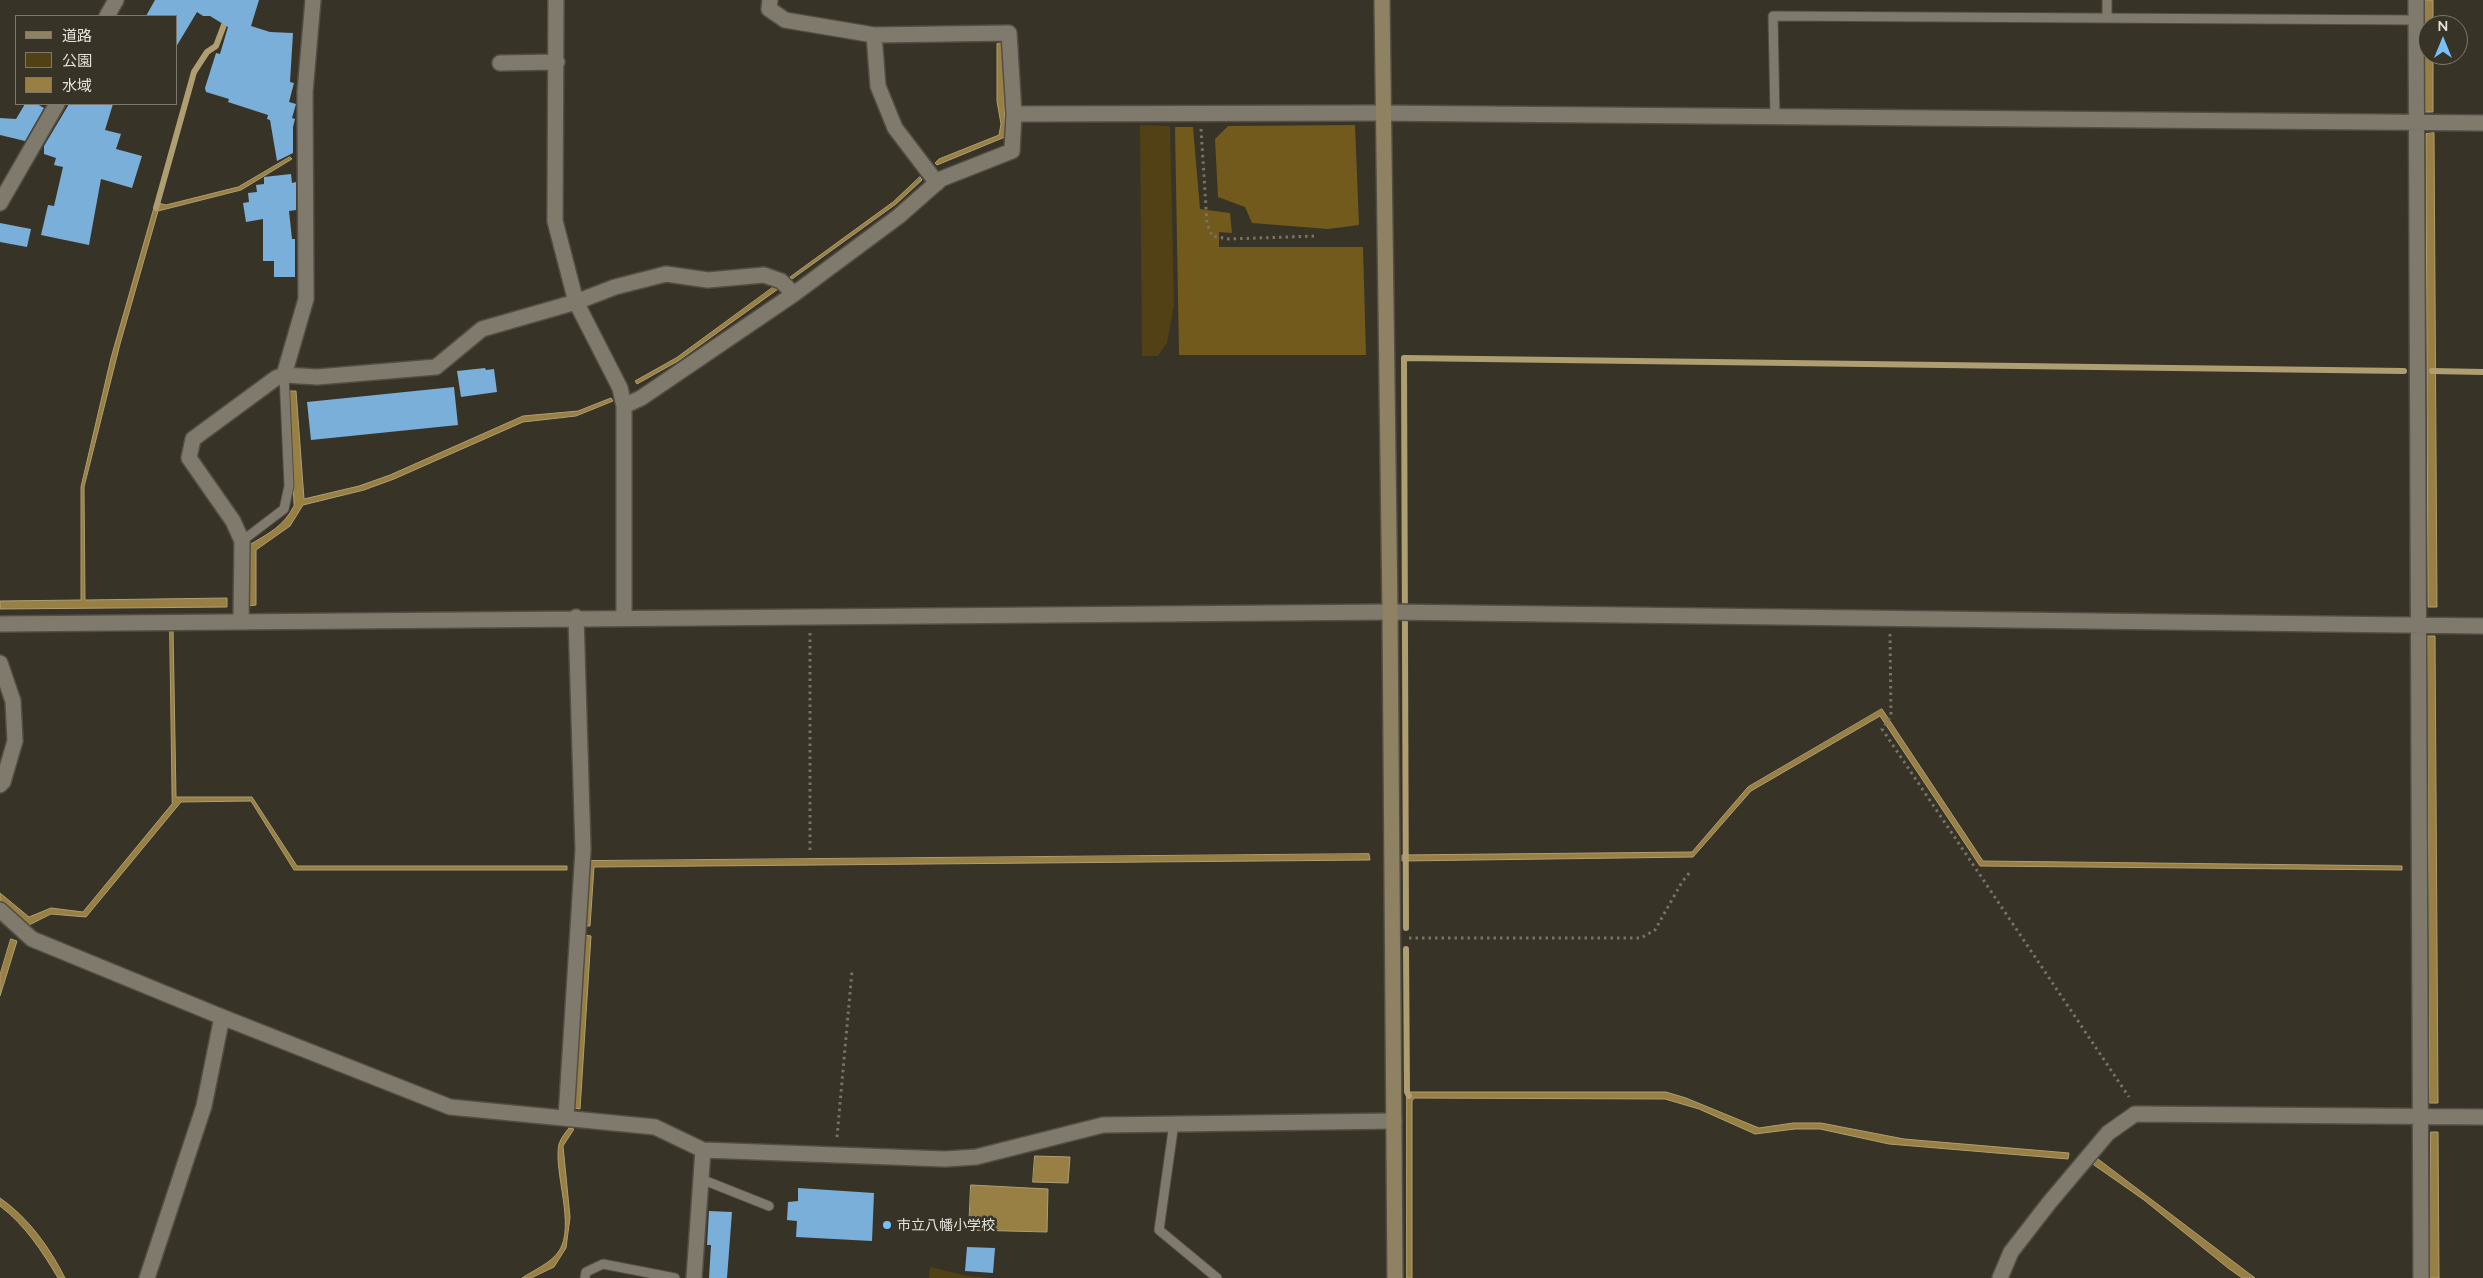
<!DOCTYPE html>
<meta charset="utf-8">
<style>
body{margin:0}
#map{position:relative;width:2483px;height:1278px;overflow:hidden;background:#383327;font-family:Lato,"Noto Sans JP",sans-serif}
canvas{display:block}
.legend{position:absolute;left:15px;top:15px;width:162px;height:90px;box-sizing:border-box;background:#383327;border:1px solid #7e796f;margin:0;padding:6px 9px;list-style:none;font-size:15px;color:#e6e3dc}
.legend li{display:flex;align-items:center;gap:10px;height:25px}
.legend b{width:25px;border:1px solid #7e796f}
.north{position:absolute;left:2418px;top:15px;width:50px;height:50px;box-sizing:border-box;background:#383327;border:1px solid #7e796f;border-radius:50%;rotate:0deg;font-size:14px;font-weight:700;line-height:20px;text-align:center;color:#e6e3dc}
.north::after{content:'';display:block;margin:auto;width:18px;height:22px;background:#77bff7;clip-path:polygon(50% 0,100% 100%,50% 72%,0 100%)}
</style>
<div id="map">
<canvas width="2483" height="1278"></canvas>
<ul class="legend">
<li><b style="height:6px;background:#8e8263"></b>道路</li>
<li><b style="height:14px;background:#524115"></b>公園</li>
<li><b style="height:14px;background:#988045"></b>水域</li>
</ul>
<div class="north">N</div>
</div>
<script>
const context = document.querySelector('canvas').getContext('2d');
context.lineJoin = 'round';
function paint(path, color) { context.fillStyle = color; context.fill(path, 'evenodd'); }
function trace(path, color, width, dash) { context.strokeStyle = color; context.lineWidth = width; context.lineCap = dash ? 'butt' : 'round'; context.setLineDash(dash || []); context.stroke(path); }
function label(font, color, halo, rows, align = 'center') {
  context.font = font + ' Lato,"Noto Sans JP",sans-serif'; context.lineWidth = 5; context.setLineDash([]); context.textBaseline = 'middle'; context.strokeStyle = halo; context.fillStyle = color; for (const [text, x, y, turn = 0] of rows) {
    context.save(); context.translate(x, y); context.rotate((+turn || 0) * Math.PI / 180); context.textAlign = isNaN(turn) ? turn : align; if (halo) context.strokeText(text, 0, 0); context.fillText(text, 0, 0); context.restore();
  }
}
paint(new Path2D(`
 M1140,125L1170,126L1174,305L1167,343L1158,356H1142Z
 M930,1267L967,1276L990,1278H929Z`), '#524115');
paint(new Path2D(`
 M1355,125L1359,225L1328,229L1252,223L1245,207L1218,197L1215,139L1228,126Z
 M1175,127H1193L1200,209L1230,213L1232,233L1219,232V247H1363L1366,355H1179Z`), '#725a1d');
const water = new Path2D(`
 M2425,0H2433V25H2428V55H2433V112H2425Z
 M1003,43L1005,137L937,165L935,163L939,159L999,135L1001,124L997,101V44Z
 M2434,133L2437,607H2428L2426,134Z
 M290,157L292,159L241,190L158,211L120,344L84,487L85,600L227,598V607L0,609V601L81,600V487L111,358L155,204L158,203L166,205L238,187Z
 M920,177L922,180L896,204L792,279L790,277L893,202Z
 M775,286L778,289L678,361L637,384L635,381L676,358Z
 M289,391H296L304,499L359,486L390,475L523,416L578,411L611,398L613,401L576,416L523,422L394,479L364,490L303,505L290,526L256,550V605L249,606V545C268,534 284,526 294,506Z
 M170,628H173L176,797H252L297,866H567V870H294L251,801L181,802L86,917L51,914L29,925L23,923V920L0,900V893L29,917L51,908L83,912L172,804Z
 M2428,636H2435L2438,1103H2430Z
 M1882,709L1983,861L2402,866V870L1980,866L1880,716L1751,791L1693,857L1402,861V855L1692,852L1748,787Z
 M1369,854L1370,860L594,867L590,926H585L590,861Z
 M584,935L591,936L580,1109L574,1108Z
 M11,939L17,941L0,996V975Z
 M1407,1092H1666L1686,1098L1759,1128L1793,1123H1821L1904,1139L2069,1153L2068,1159L1889,1144L1820,1129H1795L1755,1134L1699,1109L1665,1099L1414,1098L1412,1101V1278H1407Z
 M569,1128L574,1129L563,1146L570,1217L566,1248L554,1267L531,1278H522C534,1270 551,1263 559,1251C576,1226 553,1171 559,1144C561,1138 565,1133 569,1128Z
 M2431,1132H2438L2439,1278H2430Z
 M1035,1156L1070,1157L1068,1183L1033,1182Z
 M2098,1159L2255,1278H2242L2228,1268L2144,1200L2094,1165Z
 M971,1185L1048,1189L1047,1232L969,1230Z
 M0,1198C28,1217 50,1248 65,1278H58C42,1251 25,1225 0,1206Z`);
paint(water, '#988045');
trace(water, '#af9e72', 1);
trace(new Path2D(`
 M156,208L194,72L207,52L216,46L227,17
 M2432,371L2483,372
 M1406,928L1404,358L2404,371
 M1406,949L1407,1092L1409,1096`), '#af9e72', 6);
paint(new Path2D(`
 M155,0H259L251,26L270,32L293,33L290,82L294,83L289,102L296,104L292,118L295,119L293,127V153L277,161L270,120L267,119L268,115L228,102L229,99L206,92L205,88L216,53L220,54L228,27L210,16H203L197,12L176,47V16H146Z
 M25,104H37L44,108L25,141L0,135V118L16,119Z
 M69,104H113L105,130L121,134L116,149L142,156L132,188L101,179L89,245L41,235L48,205L54,206L63,167L54,165L56,158L44,154V146Z
 M291,174L292,183L296,182V210L289,211L292,239H295V277H274V261H263V219L246,222L243,203L249,202L248,193L257,192L256,185L264,184V177Z
 M0,223L31,229L27,247L0,242Z
 M485,368L486,370L494,369L497,392L461,397L457,371Z
 M454,387L458,425L311,440L307,402Z
 M798,1188L874,1193L872,1241L796,1237L797,1221L787,1220L788,1202L798,1201Z
 M709,1211L732,1212L727,1278H709L711,1245H707Z
 M967,1247L995,1248L993,1273L965,1271Z`), '#7aafd9');
const lane = new Path2D(`
 M2107,18V0
 M1775,117L1773,16L2416,20
 M242,541L284,509L289,486L284,375
 M1174,1123L1159,1230L1217,1278
 M701,1179L769,1206
 M585,1278L586,1272L603,1264L675,1278`);
const street = new Path2D(`
 M556,0L555,221L576,302L620,388L624,406
 M2416,0L2421,1278
 M107,16L116,0
 M874,35L878,86L895,128L937,183
 M500,63L557,62
 M1014,114L1372,113L2483,123
 M0,203L57,104
 M284,375L306,299L305,92L313,0
 M624,617V406L641,398L794,294L899,216L941,179L1012,151L1014,114L1009,33L874,35L785,20L769,9L770,0
 M241,621L242,541L233,521L189,458L193,439L276,378L284,375L317,377L436,367L482,329L576,302L615,287L666,274L708,280L764,275L781,281L794,294
 M0,624L1390,612L2483,626
 M0,663L13,701L15,741L3,782L0,785
 M0,910L32,939L222,1017L450,1107L655,1127L703,1150L945,1159L976,1157L1103,1125L1394,1121
 M566,1118L583,850L576,617
 M147,1278L204,1106L222,1017
 M694,1278L703,1150
 M2000,1278L2011,1252L2049,1203L2108,1133L2135,1114L2483,1117`);
const secondary = new Path2D(`
 M1382,0L1390,612L1395,1278`);
trace(lane, '#534e45', 11);
trace(street, '#534e45', 18);
trace(secondary, '#534e45', 18);
trace(new Path2D(`
 M1201,129L1207,223L1212,236L1229,239L1316,236
 M810,633V852
 M1890,634L1891,716L1882,729L2129,1097
 M1409,938H1641L1655,930L1682,882L1690,872
 M837,1137L852,971`), '#777368', 3, [2.5, 4]);
trace(lane, '#807a6d', 9);
trace(street, '#807a6d', 15);
trace(secondary, '#8e8263', 15);
for (const [x, y, r, color] of [
 [887,1225,5,"#77bff7"]
]) { const dot = new Path2D(); dot.arc(x, y, r, 0, 2 * Math.PI); context.fillStyle = color; context.fill(dot); trace(dot, '#383327', 2); }
label('14px', '#e6e3dc', '#383327', [
 ["市立八幡小学校",897,1225]
], 'left');
</script>
